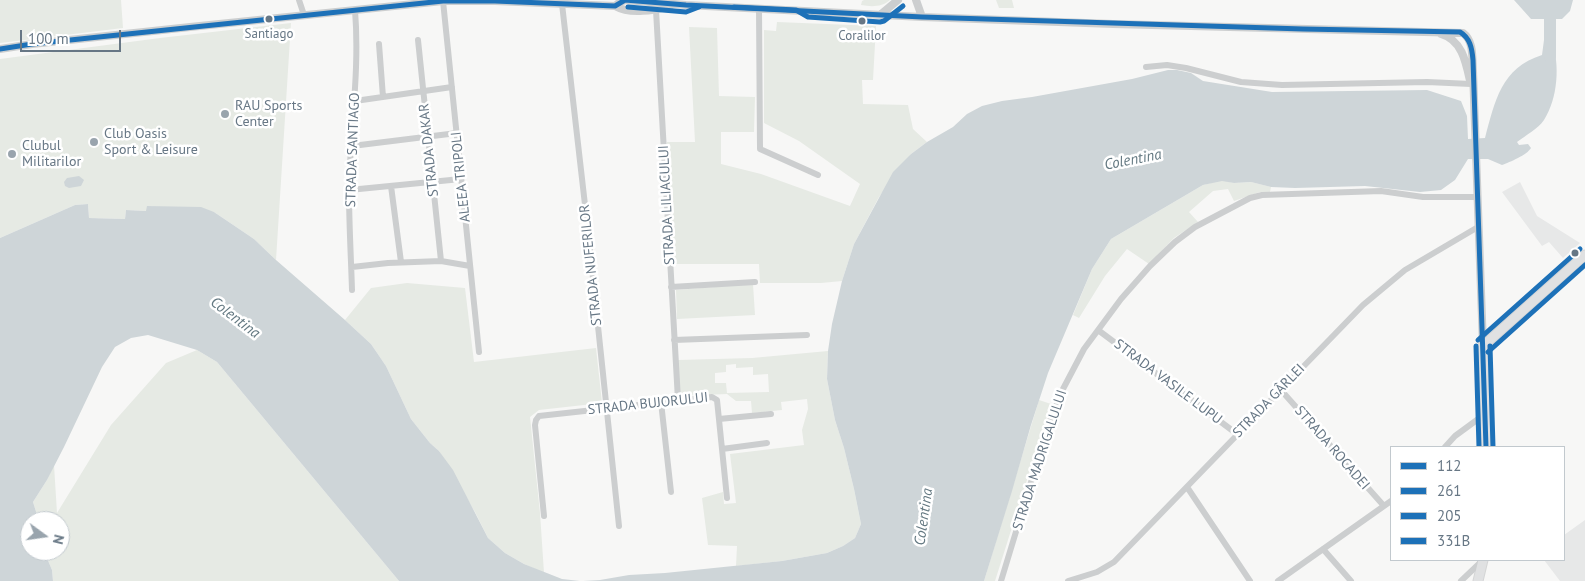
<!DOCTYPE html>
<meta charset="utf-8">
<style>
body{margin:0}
#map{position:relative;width:1585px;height:581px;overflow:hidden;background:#f7f7f6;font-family:"PT Sans",sans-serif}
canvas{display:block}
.legend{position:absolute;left:1390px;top:446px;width:175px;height:115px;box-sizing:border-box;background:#fff;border:1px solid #c2c9ce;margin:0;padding:6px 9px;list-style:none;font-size:15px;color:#677785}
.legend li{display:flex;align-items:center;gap:10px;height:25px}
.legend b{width:25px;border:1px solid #c2c9ce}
.north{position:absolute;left:20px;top:511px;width:50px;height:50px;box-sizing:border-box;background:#fff;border:1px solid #c2c9ce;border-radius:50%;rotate:104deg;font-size:14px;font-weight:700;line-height:20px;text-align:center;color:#677785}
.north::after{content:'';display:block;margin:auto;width:18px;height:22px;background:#99a4ad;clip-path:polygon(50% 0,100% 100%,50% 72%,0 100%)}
.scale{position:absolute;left:20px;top:30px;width:101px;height:22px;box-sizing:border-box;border:2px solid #677785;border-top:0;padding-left:6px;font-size:15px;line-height:18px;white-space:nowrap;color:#677785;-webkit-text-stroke:4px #fff;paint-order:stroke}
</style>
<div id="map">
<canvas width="1585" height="581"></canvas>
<ul class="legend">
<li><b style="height:6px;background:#1d71b8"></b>112</li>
<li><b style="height:6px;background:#1d71b8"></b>261</li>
<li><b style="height:6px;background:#1d71b8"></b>205</li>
<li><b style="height:6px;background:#1d71b8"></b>331B</li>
</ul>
<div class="north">N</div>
<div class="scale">100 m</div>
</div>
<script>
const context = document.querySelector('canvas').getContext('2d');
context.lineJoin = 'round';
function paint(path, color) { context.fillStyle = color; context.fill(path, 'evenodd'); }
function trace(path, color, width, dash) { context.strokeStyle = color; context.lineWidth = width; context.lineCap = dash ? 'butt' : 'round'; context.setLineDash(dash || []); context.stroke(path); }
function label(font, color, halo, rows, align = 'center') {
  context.font = font + ' "PT Sans",sans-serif'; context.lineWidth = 5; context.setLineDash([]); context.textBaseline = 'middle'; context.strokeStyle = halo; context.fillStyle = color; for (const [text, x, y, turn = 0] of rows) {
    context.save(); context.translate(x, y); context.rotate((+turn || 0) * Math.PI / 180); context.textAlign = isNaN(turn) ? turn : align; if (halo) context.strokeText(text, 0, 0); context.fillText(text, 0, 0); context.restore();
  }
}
paint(new Path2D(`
 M1520,182L1537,216L1580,243L1563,258L1549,242L1542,246L1502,192Z
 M1585,520V581H1560L1544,560H1564V535Z`), '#e7e8e8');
paint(new Path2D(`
 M0,0H121L123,28L0,43Z
 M864,0H890C882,7 872,7 861,5L862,1Z
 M996,0H1012L1014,8H999Z
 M777,22L876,26L873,80H862L863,104L908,105L913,129L927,142L911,154L879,197L854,244L842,281L821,283H760L759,264H673L667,142H695L689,27L717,28L719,96L755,97L754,132H721V164L761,174L850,206L860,184L799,141L764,123V30L776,31Z
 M291,23L276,260L254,239L214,212L147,206V211L126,210L125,219L89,218L88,204L75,205L0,238V59L160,38Z
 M1222,180L1234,183L1251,182L1271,187L1270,192H1260L1234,201L1228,189L1213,191L1189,212L1198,222L1174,238L1149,264L1127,249L1105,276L1079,318L1073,315L1092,269L1111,239L1203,185Z
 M407,283L465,288L474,362L596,348L602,403L539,410L530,417L540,513L544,573L524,564L505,553L488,538L475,512L439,451L430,443L411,419L386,366L371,344L345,320L371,288Z
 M753,284L755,315L677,319L676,290Z
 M197,350L217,362L399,581H53L52,570L44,551H60V521H39L33,502L47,480L54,465L57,513L111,425L166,363Z
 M828,351L827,379L835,420L844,448L854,489L861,524L855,538L843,546L827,553L782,561L736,566L737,546L708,545L702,498L723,492L724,504L736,503L730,454L804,445L802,430L808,409L807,399L781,402L782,410L752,413L751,401H736L727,394L680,396L678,360L752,358ZM736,364V368L753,367V375L768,374L769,392L727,393L726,383H715V373L726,372V365Z
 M1039,400L1051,404L995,581H984Z`), '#e6eae4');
paint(new Path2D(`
 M1514,0H1573L1570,11L1562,19H1531Z
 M1544,40L1552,41C1560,65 1558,98 1544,120C1538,129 1526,135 1517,142L1519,145L1528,144L1531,148C1527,155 1510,162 1502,165L1488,159H1468L1455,180L1441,190L1420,192L1365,186L1295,188L1271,187L1251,182L1234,183L1222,181L1203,185L1111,239L1092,269L1048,373L1031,425L1012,491L984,581H583L600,580L629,575L665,573L782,561L827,553L843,546L855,538L861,524L854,489L844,448L835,420L827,379L828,351L832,324L842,281L854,244L893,172L911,154L927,142L953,127L967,114L982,106L1002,101L1032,97L1132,79L1168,70H1177L1191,73L1203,81L1272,92L1427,90L1461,101L1467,116L1468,139L1485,138C1495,101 1501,68 1542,55Z
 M79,176L84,180L81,186L69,188L65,186L64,182L67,178Z
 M88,204L89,218L125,219L126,210L146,211L147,206L201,207L214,212L254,239L276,260L345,320L371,344L386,366L411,419L430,443L439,451L453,470L488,538L505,553L524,564L562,579L580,581H399L217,362L197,350L148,335L131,338L115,347L102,367L64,447L47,480L33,502L39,521H30V551H44L52,570L53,581H0V238L75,205Z`), '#ced5d8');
trace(new Path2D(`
 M1550,57V0`), '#ced5d8', 12);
const secondary = new Path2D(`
 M1486,447L1483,346L1585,255
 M1478,581L1483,560`);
trace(secondary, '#d4d5d6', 11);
trace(new Path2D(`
 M299,0L304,15
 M443,1L479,352
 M562,4L588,231L619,526
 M759,8L760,149L818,175
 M656,10L678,400
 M418,40L441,261
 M379,44L383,97
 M1146,67L1167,65L1186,68L1241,82L1282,85L1427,82L1471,84
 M355,101L452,87
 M352,146L457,133
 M391,186L401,262
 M349,190L461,179
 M352,267L388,263L441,261L470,266
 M671,287L755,282
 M352,290C351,257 349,224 349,191C350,130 360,71 355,10
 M1098,330L1237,434
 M674,340L807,335
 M1280,389L1384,506
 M661,402L671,492
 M719,419L771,414
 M1445,447L1455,436L1485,414
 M722,449L767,443
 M1187,487L1250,581
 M544,516L535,425L536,420L539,416L712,397L717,400L727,498
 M1323,549L1351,581
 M1001,581L1049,423L1063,389L1084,349L1121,299L1150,266L1175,242L1195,227L1250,198L1262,195L1381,191L1423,197H1477
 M1068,581L1097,572L1114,562L1363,305L1405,270L1478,227
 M1278,581L1391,501
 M1461,581L1482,561`), '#cccecf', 6);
trace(new Path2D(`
 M916,0L922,17
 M615,6L620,2L625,0L686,5L922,17L1113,24L1463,33C1474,41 1472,58 1473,71L1483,346
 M880,15L898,0
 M1441,34C1462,40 1466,62 1470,81
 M0,49L32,44L190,27L443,1H495L615,6C631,15 654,10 670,6`), '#cccecf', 8);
trace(secondary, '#e0e1e2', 9);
trace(new Path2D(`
 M0,49L32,44L443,1H495L615,6L625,0L686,5L922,17L1303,29L1460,32C1470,38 1472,48 1473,60L1486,447`), '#1d71b8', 5);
trace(new Path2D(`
 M1476,346L1479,447
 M1488,352L1585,265`), '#1d71b8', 5);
trace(new Path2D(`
 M1478,340L1580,249
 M1490,346L1493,447`), '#1d71b8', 5);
trace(new Path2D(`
 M628,7L686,12L699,7
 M734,7L796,10L808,17L880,22L884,21L903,6`), '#1d71b8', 5);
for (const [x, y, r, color] of [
 [269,19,4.5,"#677785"],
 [862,21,4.5,"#677785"],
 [225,114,5,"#99a4ad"],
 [94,142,5,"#99a4ad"],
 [12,154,5,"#99a4ad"],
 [1575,253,4.5,"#677785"]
]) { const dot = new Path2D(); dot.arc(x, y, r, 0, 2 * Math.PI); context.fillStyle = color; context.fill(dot); trace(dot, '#fff', 2); }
label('13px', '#677785', '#fff', [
 ["Santiago",269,34],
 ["Coralilor",862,36]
]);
label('14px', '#677785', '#fff', [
 ["RAU Sports",235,106],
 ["Center",235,122],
 ["Club Oasis",104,134],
 ["Sport & Leisure",104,150],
 ["Clubul",22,146],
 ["Militarilor",22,162]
], 'left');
label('14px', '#677785', '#fff', [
 ["STRADA SANTIAGO",353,150,-88],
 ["STRADA DAKAR",429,150,-96],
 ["ALEEA TRIPOLI",461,177,-96],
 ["STRADA LILIACULUI",667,205,-93],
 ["STRADA NUFERILOR",591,265,-96],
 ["STRADA VASILE LUPU",1168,382,37],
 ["STRADA GÂRLEI",1269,401,-46],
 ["STRADA BUJORULUI",648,404,-6],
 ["STRADA ROCADEI",1332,448,49],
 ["STRADA MADRIGALULUI",1040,460,-72]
]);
label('italic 15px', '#637881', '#fff', [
 ["Colentina",1133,160,-11],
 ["Colentina",235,318,37],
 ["Colentina",924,517,-82]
]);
</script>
